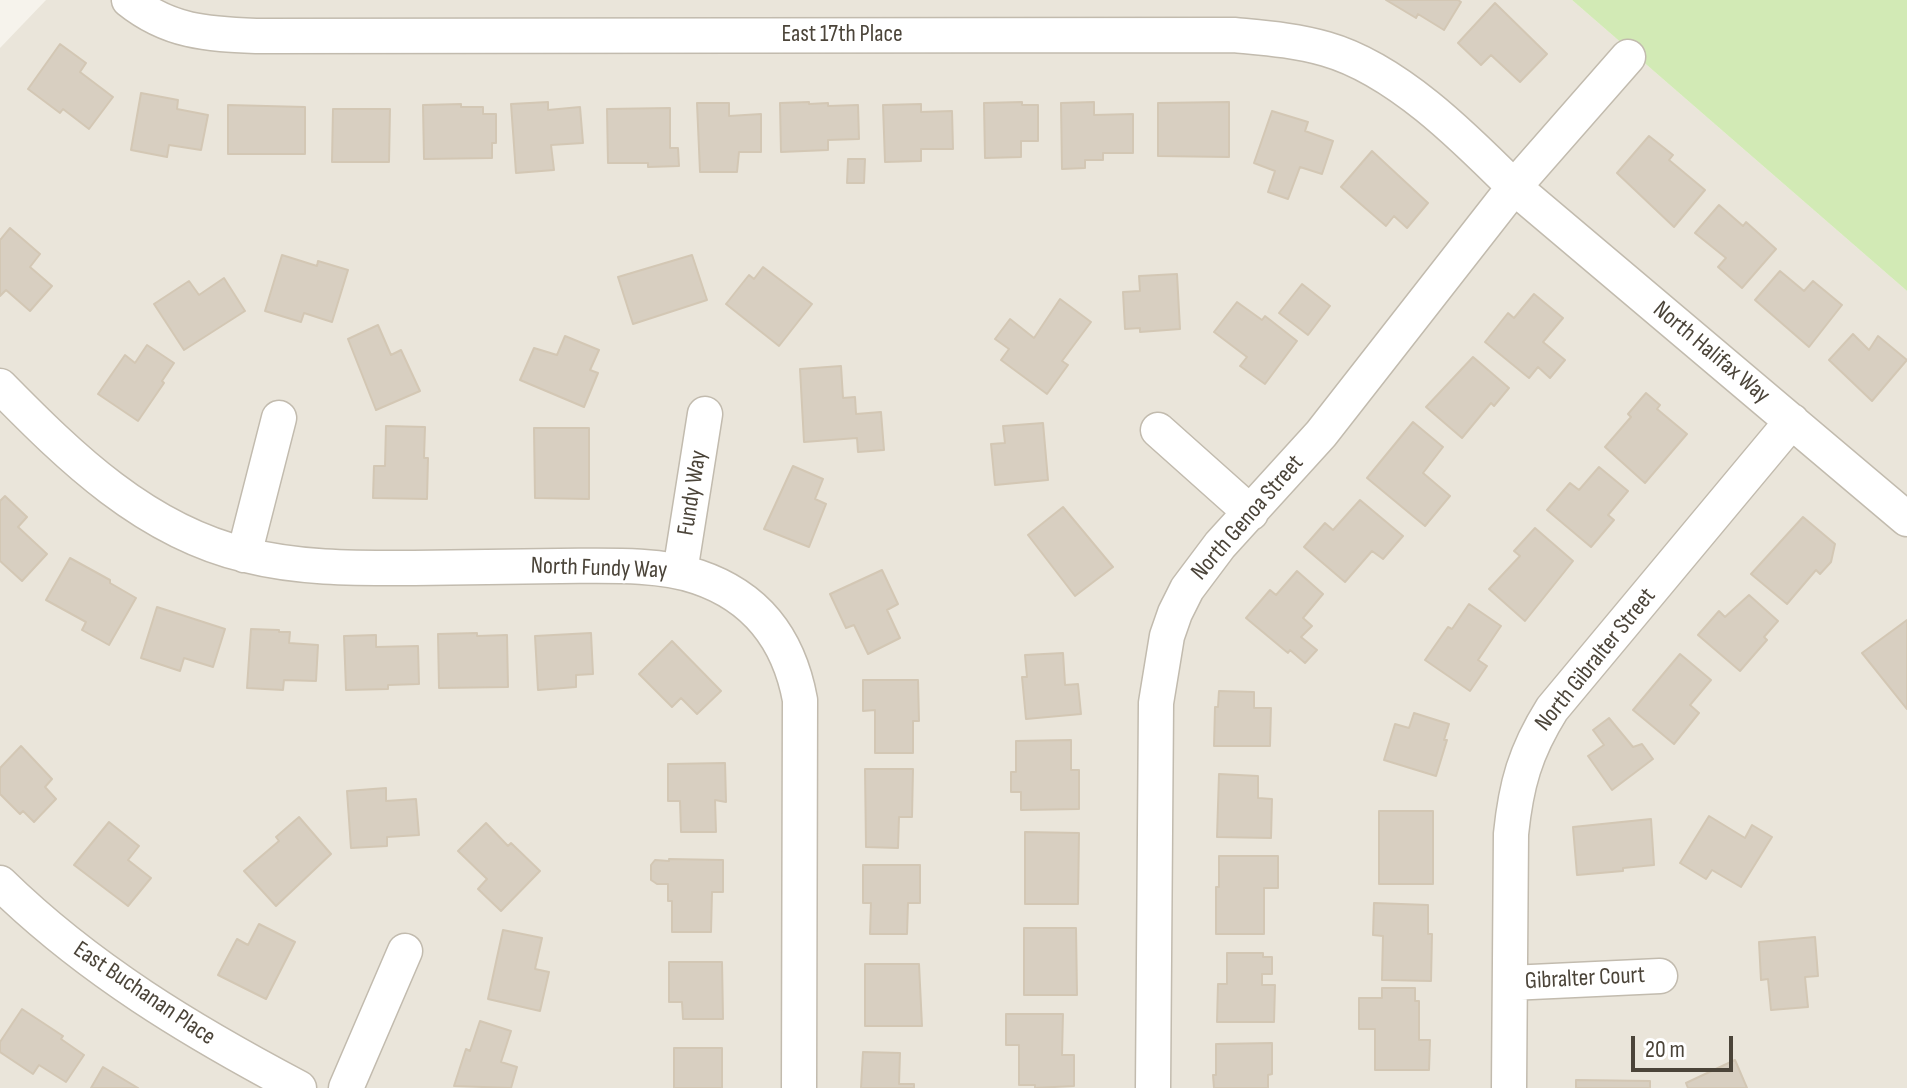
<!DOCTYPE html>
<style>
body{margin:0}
#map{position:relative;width:1907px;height:1088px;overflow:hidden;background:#f6f3ec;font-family:"Sofia Sans Condensed",sans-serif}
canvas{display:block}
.scale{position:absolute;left:1631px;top:1036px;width:102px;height:36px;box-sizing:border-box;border:4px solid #4b4439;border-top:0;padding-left:10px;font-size:24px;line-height:28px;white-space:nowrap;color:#4b4439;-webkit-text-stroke:6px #fff;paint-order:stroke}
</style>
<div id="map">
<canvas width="1907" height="1088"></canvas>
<div class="scale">20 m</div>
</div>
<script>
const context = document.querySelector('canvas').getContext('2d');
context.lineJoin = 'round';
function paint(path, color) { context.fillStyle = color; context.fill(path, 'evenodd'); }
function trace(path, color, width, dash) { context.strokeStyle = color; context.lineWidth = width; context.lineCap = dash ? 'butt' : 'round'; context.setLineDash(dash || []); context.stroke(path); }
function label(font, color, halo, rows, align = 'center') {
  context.font = font + ' "Sofia Sans Condensed",sans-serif'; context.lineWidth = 6; context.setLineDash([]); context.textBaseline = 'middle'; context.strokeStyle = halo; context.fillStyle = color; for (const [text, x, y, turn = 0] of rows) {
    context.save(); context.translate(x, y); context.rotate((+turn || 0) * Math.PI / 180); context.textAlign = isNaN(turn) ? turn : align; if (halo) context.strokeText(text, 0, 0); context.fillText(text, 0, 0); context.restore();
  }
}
paint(new Path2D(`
 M46,0H1572L1907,291V1088H0V48Z`), '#eae5da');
paint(new Path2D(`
 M1572,0H1907V291Z`), '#d2eab5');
const building = new Path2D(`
 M1386,0H1458L1461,2L1444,30L1418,14L1416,18Z
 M1495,3L1547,54L1520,82L1491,55L1481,65L1458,43Z
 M60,44L86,63L80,72L113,97L89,129L63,109L60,113L28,89Z
 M141,93L178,100L177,109L208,115L201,150L169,145L167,157L131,150Z
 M548,102V110L580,107L583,143L551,145L554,170L516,173L511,104Z
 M809,102V104L828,103V106L858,105L859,139L828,140V150L781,152L780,103Z
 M1022,102V105H1038V141H1021V157L985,158L984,103Z
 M1094,102V115L1133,114V153H1103V160H1085V168L1062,169L1061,103Z
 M1229,102V157L1158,156V103Z
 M697,103H729V116L761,114V152H739L737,172H700Z
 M461,104V107H483V114H496V143H492V158L424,159L423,105Z
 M921,104V112L952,111L953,149H921V161L885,162L883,105Z
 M228,105L305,107V154H228Z
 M670,108V148H678L679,166L648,167V163H608L607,109Z
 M333,109H390L389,162H332Z
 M1272,111L1308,122L1305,131L1333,141L1322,174L1300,167L1288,199L1268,192L1275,171L1254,163Z
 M1649,136L1673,155L1669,160L1705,190L1674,227L1617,173Z
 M1372,151L1428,203L1407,228L1394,216L1386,226L1341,187Z
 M848,159H865L864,183H847Z
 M1719,205L1743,226L1746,222L1776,249L1742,288L1718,267L1726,258L1695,233Z
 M10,228L40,254L30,267L52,286L30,311L6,290L0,296V240Z
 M282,255L317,266L318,261L348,270L332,322L304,313L301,322L265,311Z
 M692,255L707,300L633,324L618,277Z
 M763,267L812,304L779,346L726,304L749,275L754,279Z
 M1780,271L1804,291L1813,281L1842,305L1809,347L1755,300Z
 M1177,274L1180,329L1140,332V328L1125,329L1123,292L1140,291L1139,276Z
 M224,278L245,311L184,350L154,304L189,281L199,295Z
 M1302,284L1330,306L1308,335L1279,313Z
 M1534,294L1563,318L1543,342L1565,360L1550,378L1538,367L1529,378L1485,342L1508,313L1514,318Z
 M1060,299L1091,322L1062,361L1068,365L1047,394L1001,360L1009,349L995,339L1010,319L1034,338Z
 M1237,302L1262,320L1265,316L1297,341L1265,384L1240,366L1247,357L1214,332Z
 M378,325L391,355L401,350L420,391L376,410L348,339Z
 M1853,334L1869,350L1878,336L1907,360L1872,401L1829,360Z
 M565,336L599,350L590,370L598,373L584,407L520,380L534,348L557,355Z
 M147,345L174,363L162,381L164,383L138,421L98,394L125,355L135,363Z
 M1473,357L1509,388L1494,406L1491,403L1462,438L1426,407Z
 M841,366L843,398L855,397L856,414L881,412L884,450L858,452L857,438L804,442L800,369Z
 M1646,393L1660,405L1657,409L1687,434L1645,483L1605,447L1631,417L1628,414Z
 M1413,422L1443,447L1423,473L1450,496L1425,526L1367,478Z
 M1043,423L1048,480L995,485L991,444L1005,443L1003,426Z
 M386,426L425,427L424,458H428L427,499L373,498L374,466H385Z
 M534,428H589V499L535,498Z
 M793,466L823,479L815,499L826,504L809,547L764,529Z
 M1599,467L1628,491L1608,515L1614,520L1591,547L1547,510L1570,483L1579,490Z
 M5,496L27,517L18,527L47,554L22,581L0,561V501Z
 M1360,500L1403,536L1383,559L1372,551L1345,582L1304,547L1325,523L1333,530Z
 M1063,507L1113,567L1075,596L1028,535Z
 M1803,517L1835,544L1831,562L1820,574L1816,570L1787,604L1751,574Z
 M1535,528L1573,561L1525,621L1489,589L1520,556L1514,551Z
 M70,558L110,580V583L136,598L109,645L82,630L86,622L46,600Z
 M882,570L898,604L887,610L900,638L868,654L854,625L846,628L830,594Z
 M1297,571L1323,594L1303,618L1312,626L1301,637L1317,650L1305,663L1290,650L1288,653L1246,618L1270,590L1276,595Z
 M1749,595L1778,621L1764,637L1767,640L1740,671L1698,635L1719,611L1725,617Z
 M1469,604L1501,626L1478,660L1487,666L1470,691L1425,660L1448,627L1452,629Z
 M157,607L225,629L213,667L184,658L180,671L141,658Z
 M1907,620V709L1862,653Z
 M251,629L279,630V632H290L289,643L318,645L316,681L284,680L283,690L247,688Z
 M477,633V636L507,635L508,687L439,688L438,634Z
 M591,633L593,674L576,675V687L538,690L535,636Z
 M376,635V647L418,646L419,684L388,685V689L346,690L344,636Z
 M672,641L721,691L697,714L681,698L672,707L639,674Z
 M1063,653L1065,685L1078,684L1081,714L1026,719L1022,677H1027L1025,655Z
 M1680,654L1711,680L1690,705L1699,713L1674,744L1633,710Z
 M863,680H918L919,721H913V753H875V710L863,711Z
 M1219,691L1254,692V708H1271L1270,746H1214L1215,707H1218Z
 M1414,713L1449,724L1444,740H1447L1436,776L1384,760L1395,724L1409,728Z
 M1609,718L1633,747L1642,744L1653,759L1612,790L1588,756L1604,745L1593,730Z
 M1071,740V770H1079V809L1021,810V792H1011V772H1016V741Z
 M21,746L52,779L45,787L56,799L34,822L23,811L20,814L0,794V768Z
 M725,763L726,802L715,800L716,832H681L680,801H668V764Z
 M865,769H913L912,817H899L898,848L866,847Z
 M1219,774L1258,776V798L1272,799L1271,838L1217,837Z
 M386,788V801L416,799L419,835L387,837V846L351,848L347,791Z
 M1379,811H1433V884H1379Z
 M1709,816L1745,838L1752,825L1772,837L1741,887L1712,870L1706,879L1680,863Z
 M299,817L331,854L276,906L244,871L279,841L276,837Z
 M1651,819L1654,865L1623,868V871L1577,875L1573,827Z
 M109,822L139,846L128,860L151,878L128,906L74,865Z
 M486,823L508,846L511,843L540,871L501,911L478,889L487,879L458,851Z
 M1025,832L1079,833L1078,904H1025Z
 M1219,856H1278V888H1264V934H1216V887H1219Z
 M669,859L723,860V892H712L711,932H672V901H668V884H657L651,880V865L655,860L669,861Z
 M863,865H920V903H908L907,934H870L871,903H863Z
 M1374,903L1428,905V934H1432L1431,981L1382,980L1383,936L1373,935Z
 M259,924L295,942L266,999L218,975L237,939L248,945Z
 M1024,928H1076L1077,995H1024Z
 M503,930L542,938L535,969L549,972L540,1011L488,999Z
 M1815,937L1818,976L1805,977L1808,1007L1771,1010L1768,979L1761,980L1759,942Z
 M1227,953H1263V957H1272V974H1262V985H1275L1274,1022H1217L1218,984H1227Z
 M669,962H722L723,1019H683L682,1002H669Z
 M865,964H919L922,1026H865Z
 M1382,988H1415V1001H1419V1040H1430L1429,1070H1375V1029H1359V998H1382Z
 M22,1009L63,1036L61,1039L84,1055L66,1082L39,1065L33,1074L0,1052V1042Z
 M1006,1014H1063L1062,1055H1074V1086L1035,1088V1085H1019V1045H1006Z
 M480,1021L511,1031L501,1062L517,1067L511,1088L454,1086L466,1049L470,1051Z
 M1272,1043V1074L1268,1075V1088H1214L1213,1075H1216V1044Z
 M674,1048H722V1088H674Z
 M863,1052L900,1053L899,1084H914V1088H861Z
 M1735,1060L1747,1088H1688L1686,1083Z
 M103,1067L138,1088H91Z
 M1576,1080L1650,1081V1088H1576Z`);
paint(building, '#d8cfc1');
trace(building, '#d3c7b4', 2);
const street = new Path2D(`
 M129,0C169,32 207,34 256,36L1234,35C1265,38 1295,40 1326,49C1396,69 1463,136 1514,187L1907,519
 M0,386C70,457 145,531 246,555C301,569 358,568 414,568C463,567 511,567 560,566C602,566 658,563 698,577C757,597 789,640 800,700L799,1088
 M1158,430L1251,513
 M244,555L279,418
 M680,572L705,414
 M0,883C88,969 191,1031 299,1088
 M1510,983L1660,976
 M346,1088L405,951
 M1153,1088L1156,703L1167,636L1175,613L1187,589L1220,545L1321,434L1514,187L1628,57
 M1509,1088L1511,834C1516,785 1525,752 1552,709L1792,421`);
trace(street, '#c2bbae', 37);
trace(street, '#fff', 34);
label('24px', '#4b4439', '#fff', [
 ["East 17th Place",842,35],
 ["North Halifax Way",1711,353,40],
 ["Fundy Way",693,493,-81],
 ["North Genoa Street",1248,518,-49],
 ["North Fundy Way",599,569,2],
 ["North Gibralter Street",1596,660,-51],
 ["Gibralter Court",1585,979,-3],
 ["East Buchanan Place",144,994,34]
]);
</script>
